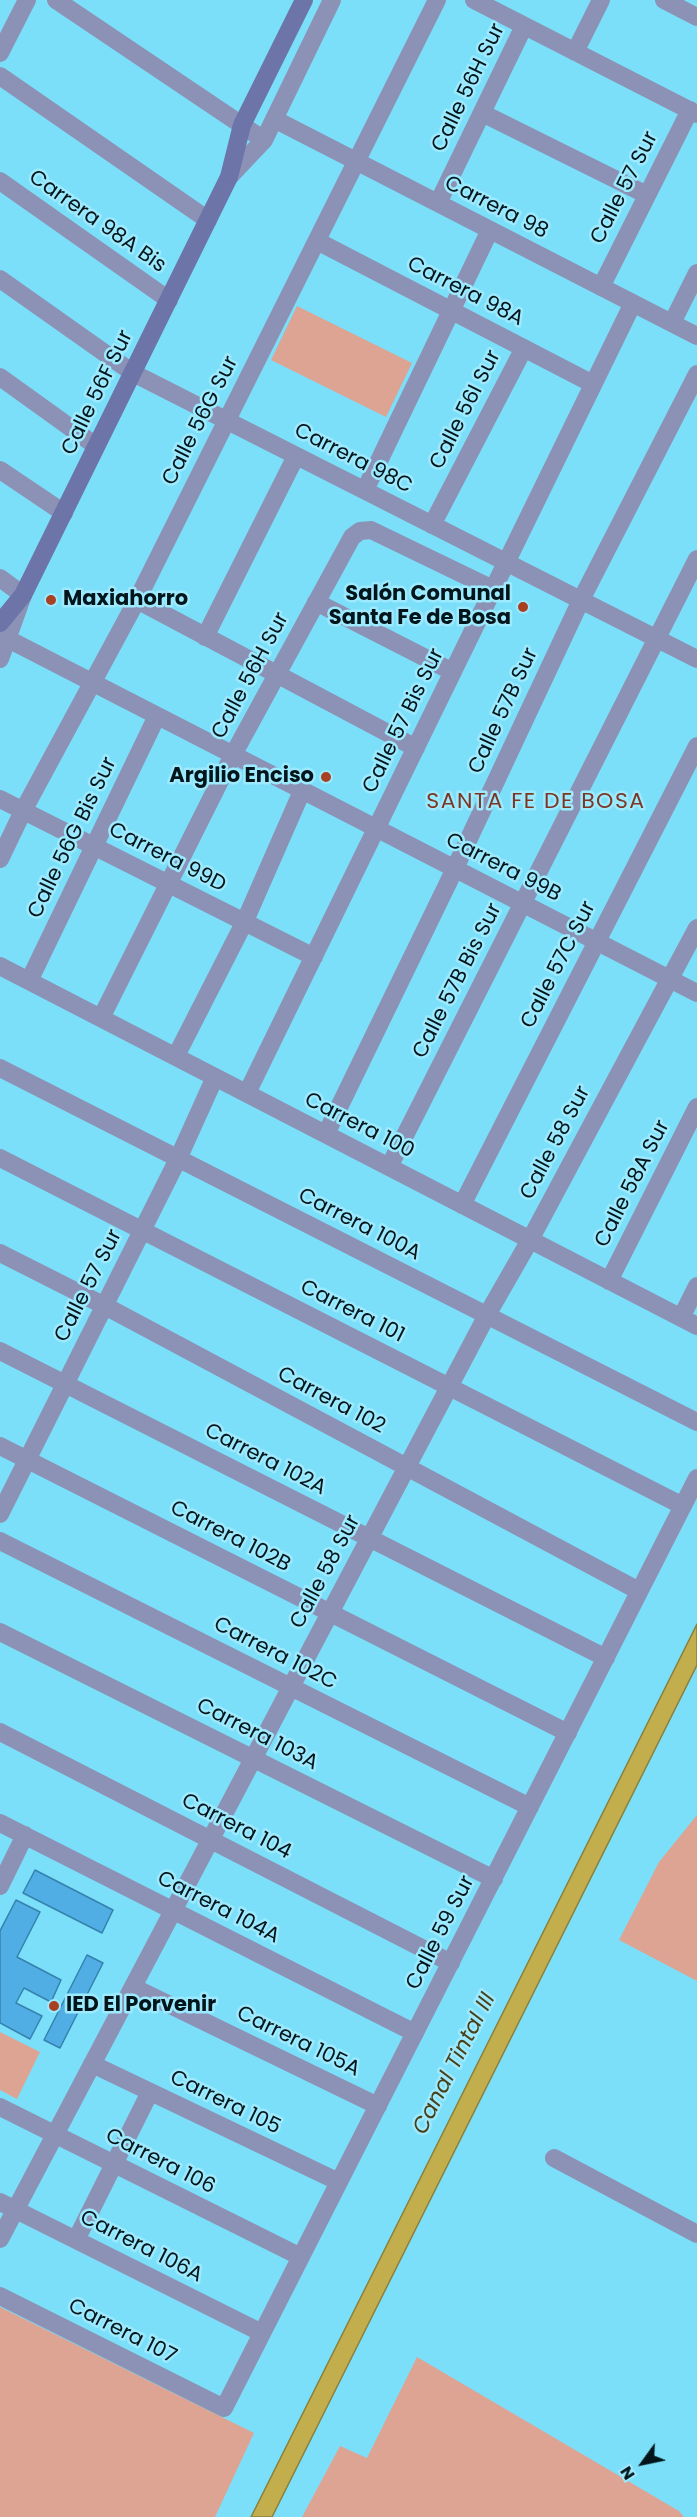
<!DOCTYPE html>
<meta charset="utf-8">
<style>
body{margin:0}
#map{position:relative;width:697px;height:2517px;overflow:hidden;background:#7cdff9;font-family:Poppins,sans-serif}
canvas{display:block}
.north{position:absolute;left:613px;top:2433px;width:60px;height:60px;-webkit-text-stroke:4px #9de9fe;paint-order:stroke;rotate:237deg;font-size:16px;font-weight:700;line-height:24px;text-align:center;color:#01151a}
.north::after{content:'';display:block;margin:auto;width:21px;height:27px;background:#01151a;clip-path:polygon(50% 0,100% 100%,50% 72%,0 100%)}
</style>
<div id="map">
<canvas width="697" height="2517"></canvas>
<div class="north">N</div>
</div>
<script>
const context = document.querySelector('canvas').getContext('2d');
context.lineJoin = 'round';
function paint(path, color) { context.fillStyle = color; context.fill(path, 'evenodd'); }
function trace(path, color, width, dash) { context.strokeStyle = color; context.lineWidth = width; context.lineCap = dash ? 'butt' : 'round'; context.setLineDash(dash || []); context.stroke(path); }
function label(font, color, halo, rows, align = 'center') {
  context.font = font + ' Poppins,sans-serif'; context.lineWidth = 5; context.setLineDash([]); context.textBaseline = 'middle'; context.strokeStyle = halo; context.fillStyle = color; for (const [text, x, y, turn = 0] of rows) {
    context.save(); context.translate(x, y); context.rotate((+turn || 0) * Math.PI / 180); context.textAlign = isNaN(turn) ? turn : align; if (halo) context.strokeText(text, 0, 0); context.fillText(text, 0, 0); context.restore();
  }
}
paint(new Path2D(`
 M297,306L412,363L386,417L271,360Z
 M697,1815V1981L619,1940L659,1862Z
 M0,2032L40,2052L17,2099L0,2090Z
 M0,2307L254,2433L215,2517H0Z
 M417,2357L679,2511L684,2517H302L340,2446L367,2458Z`), '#dda393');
const water = new Path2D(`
 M697,1624V1665L272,2517H251Z`);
paint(water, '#c3ae4e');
trace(water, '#89803e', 1.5);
const building = new Path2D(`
 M35,1870L113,1910L102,1933L23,1893Z
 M16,1900L40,1912L17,1957L61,1980L51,2002L24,1988L16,2003L42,2016L30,2039L0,2023V1931Z
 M87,1955L103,1963L60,2048L44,2040Z`);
paint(building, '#50aee4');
trace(building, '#3582ad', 1.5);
trace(new Path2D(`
 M56,0L264,140
 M474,0L697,114
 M664,0L697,17
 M575,52L601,0
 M0,53L27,0
 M0,76L208,220
 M482,113L647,195
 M274,119L697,336
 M229,177L264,140L332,0
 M0,181L169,300
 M438,203L524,26
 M317,241L593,384
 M0,279L133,373L697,659
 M601,287L690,110
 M672,323L697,273
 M0,377L96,446
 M0,470L64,513
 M365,490L490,230
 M432,525L524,348
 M0,578L23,595L0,659
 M137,600L416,748
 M316,602L453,672
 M0,635L697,993
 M205,637L296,456
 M0,799L314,957
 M0,859L23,811L137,600L437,0
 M0,966L697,1326
 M29,981L157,716
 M101,1018L233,755L352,537L360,531L371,530L493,589
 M176,1056L245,921L302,791
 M0,1068L697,1422
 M247,1093L633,303
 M326,1134L449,881L581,600L697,374
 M0,1158L683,1506
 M389,1167L697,559
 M462,1205L697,746
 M0,1253L105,1306L639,1591
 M609,1281L697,1107
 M681,1318L697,1286
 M0,1351L606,1658
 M0,1446L568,1733
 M0,1514L178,1159L215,1077
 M0,1541L530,1807
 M0,1632L494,1879
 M0,1732L451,1963
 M0,1823L415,2033
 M0,1886L25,1835
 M133,1987L378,2106
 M92,2064L339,2182
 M0,2107L301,2257
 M554,2158L697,2234
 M0,2202L262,2333
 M0,2239L487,1315L530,1240L697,928
 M76,2240L150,2092
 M0,2296L224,2408L697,1478`), '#8c92b6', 18);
trace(new Path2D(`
 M0,623L23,595L229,177L242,125L304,0`), '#6c74a8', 18);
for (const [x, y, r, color] of [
 [51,600,6,"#a84022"],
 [523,607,6,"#a84022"],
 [326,777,6,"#a84022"],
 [54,2006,6,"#a84022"]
]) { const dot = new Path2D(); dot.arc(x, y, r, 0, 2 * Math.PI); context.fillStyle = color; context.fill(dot); trace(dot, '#9de9fe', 2); }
label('21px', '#01151a', '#9de9fe', [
 ["Calle 56H Sur",469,88,-64],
 ["Calle 57 Sur",625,188,-63],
 ["Carrera 98",496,208,27],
 ["Carrera 98A Bis",97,222,35],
 ["Carrera 98A",465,292,27],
 ["Calle 56F Sur",98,393,-64],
 ["Calle 56I Sur",466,410,-63],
 ["Calle 56G Sur",201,421,-63],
 ["Carrera 98C",353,459,27],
 ["Calle 56H Sur",251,676,-62],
 ["Calle 57B Sur",504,711,-65],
 ["Calle 57 Bis Sur",404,721,-64],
 ["Calle 56G Bis Sur",73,838,-64],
 ["Carrera 99D",167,858,27],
 ["Carrera 99B",503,868,27],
 ["Calle 57C Sur",559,965,-63],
 ["Calle 57B Bis Sur",458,981,-63],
 ["Carrera 100",359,1126,27],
 ["Calle 58 Sur",556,1143,-62],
 ["Calle 58A Sur",633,1184,-63],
 ["Carrera 100A",359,1225,27],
 ["Calle 57 Sur",89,1286,-63],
 ["Carrera 101",352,1312,27],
 ["Carrera 102",331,1401,28],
 ["Carrera 102A",265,1460,27],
 ["Carrera 102B",230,1537,27],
 ["Calle 58 Sur",326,1572,-62],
 ["Carrera 102C",275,1654,27],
 ["Carrera 103A",257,1735,27],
 ["Carrera 104",236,1827,27],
 ["Carrera 104A",218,1908,27],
 ["Calle 59 Sur",441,1933,-63],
 ["Carrera 105A",298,2042,26],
 ["Carrera 105",225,2103,26],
 ["Carrera 106",160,2162,27],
 ["Carrera 106A",141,2247,27],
 ["Carrera 107",122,2332,27]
]);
label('bold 21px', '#01151a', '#9de9fe', [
 ["Salón Comunal",511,595],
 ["Santa Fe de Bosa",511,619],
 ["Maxiahorro",63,600,"left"],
 ["Argilio Enciso",314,777],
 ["IED El Porvenir",66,2006,"left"]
], 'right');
context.letterSpacing = '1.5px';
label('22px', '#7b3724', '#9de9fe', [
 ["SANTA FE DE BOSA",536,802]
]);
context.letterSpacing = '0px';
label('italic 22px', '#493f17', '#9de9fe', [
 ["Canal Tintal III",455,2064,-63]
]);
</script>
